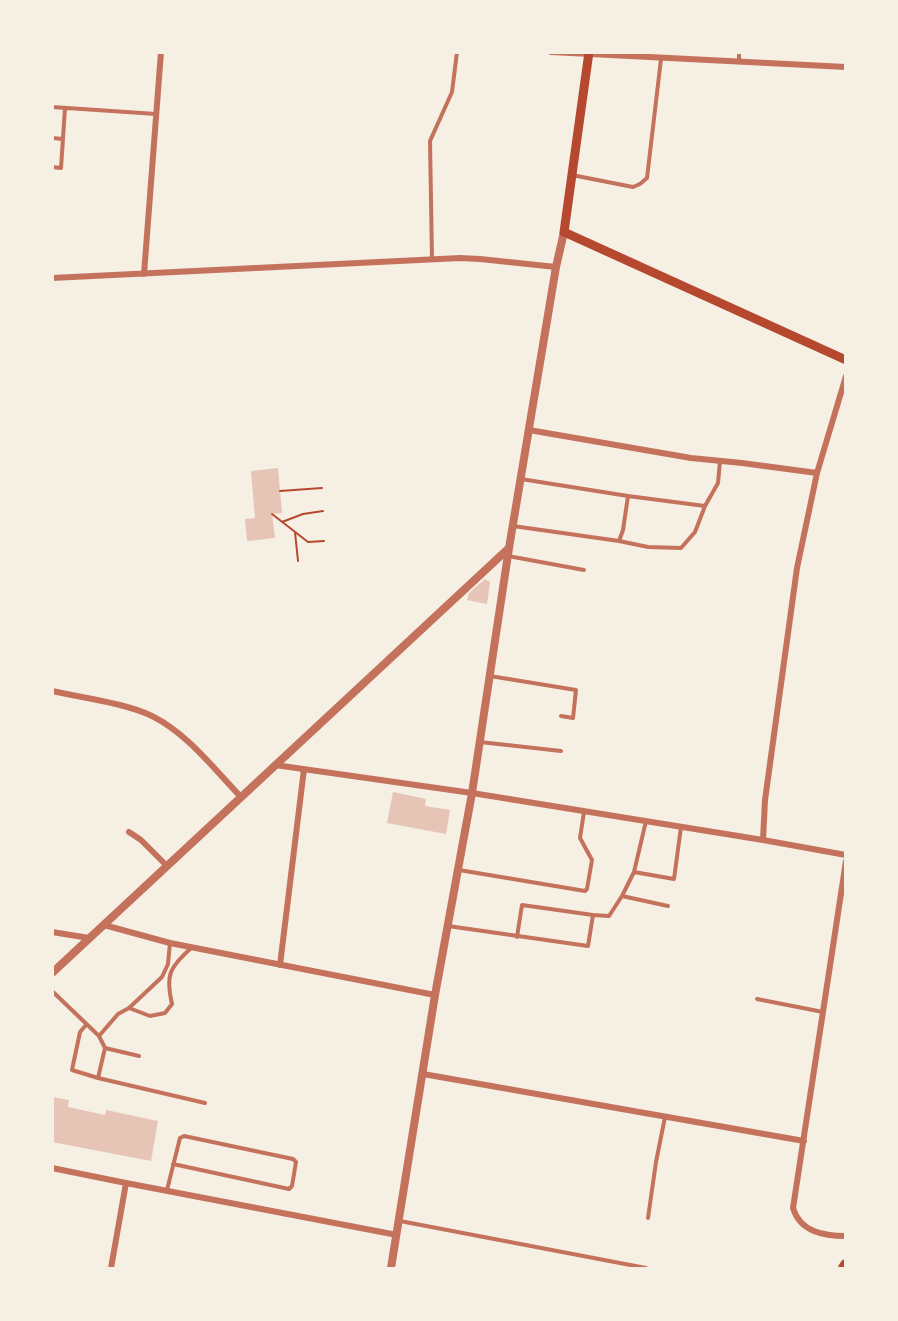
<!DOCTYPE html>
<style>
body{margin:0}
#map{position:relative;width:898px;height:1321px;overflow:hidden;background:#f6efe4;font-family:"Noto Sans",sans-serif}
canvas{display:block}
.frame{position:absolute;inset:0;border:54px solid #f6efe4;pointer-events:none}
</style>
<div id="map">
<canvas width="898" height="1321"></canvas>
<div class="frame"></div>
</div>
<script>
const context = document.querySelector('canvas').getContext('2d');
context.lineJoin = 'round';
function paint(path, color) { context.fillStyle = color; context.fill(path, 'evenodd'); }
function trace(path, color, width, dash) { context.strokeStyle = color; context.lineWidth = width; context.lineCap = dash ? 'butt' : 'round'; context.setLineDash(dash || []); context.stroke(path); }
paint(new Path2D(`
 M278,468L282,513L272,514L275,538L247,541L245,519L255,518L251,471Z
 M485,579L490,582L487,604L467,600L469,593Z
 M393,792L426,799L425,806L450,810L446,834L387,823Z
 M52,1097L69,1100L68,1107L105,1115L106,1110L158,1121L151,1161L52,1142Z`), '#e6c5b7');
trace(new Path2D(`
 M280,491L322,488
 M272,514L308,542L324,541
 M282,522L303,514L323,511
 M295,532L298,561`), '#b5482f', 2);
trace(new Path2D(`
 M739,62V52
 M52,107L156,114
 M52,138L63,139
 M52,167L61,168L65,108
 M572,175L633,187L640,184L647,178L661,59
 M432,259L430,141L452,92L457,52
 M628,496L705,506
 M513,526L619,541L623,530L628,496L521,479
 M619,541L648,547L681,548L695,532L705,506L718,483L720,461
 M508,556L584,570
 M490,676L576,690L573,718L561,716
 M480,742L561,751
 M459,870L585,891L587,889L592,860L580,838L584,812
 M634,872L646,821
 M622,896L634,872L674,879L681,827
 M593,915L609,916L622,896L668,906
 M448,926L588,946L593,915L522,905L517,937
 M52,991L99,1036L118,1014L129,1008L150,1016L165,1013L172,1004C165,974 170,968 191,948
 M757,999L823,1012
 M129,1008L162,977L168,964L170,943
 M86,1025L80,1032L72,1070L98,1078
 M99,1036L105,1048L139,1056
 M105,1048L98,1078L205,1103
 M167,1190L180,1138L184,1136L293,1159L296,1162L292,1186L289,1189L173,1164
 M648,1218L656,1162L665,1117
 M400,1221L646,1268`), '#c5725c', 4);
trace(new Path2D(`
 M551,52L846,67
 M144,274L161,52
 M52,278L460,258L480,259L556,267
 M529,430L691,458L742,463L817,473
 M52,691C83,698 125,703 152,716C188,734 214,769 241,797
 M275,765L472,793L763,840L846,855
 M129,832L141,840L167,866
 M763,840L765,800L797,568L817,473L846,376
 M846,861L793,1208C800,1232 824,1236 846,1236
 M104,925L170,943L435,995
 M52,932L89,938
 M280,965L304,769
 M423,1074L804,1141
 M52,1168L126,1183L397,1235
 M111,1268L126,1183`), '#c5725c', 6);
trace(new Path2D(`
 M52,973L509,548
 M391,1268L435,995L472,793L509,548L556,267L564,232`), '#c5725c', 8);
trace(new Path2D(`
 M589,52L564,232L846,360`), '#b5482f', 9);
trace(new Path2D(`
 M844,1268L846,1265`), '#b5482f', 12);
</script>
